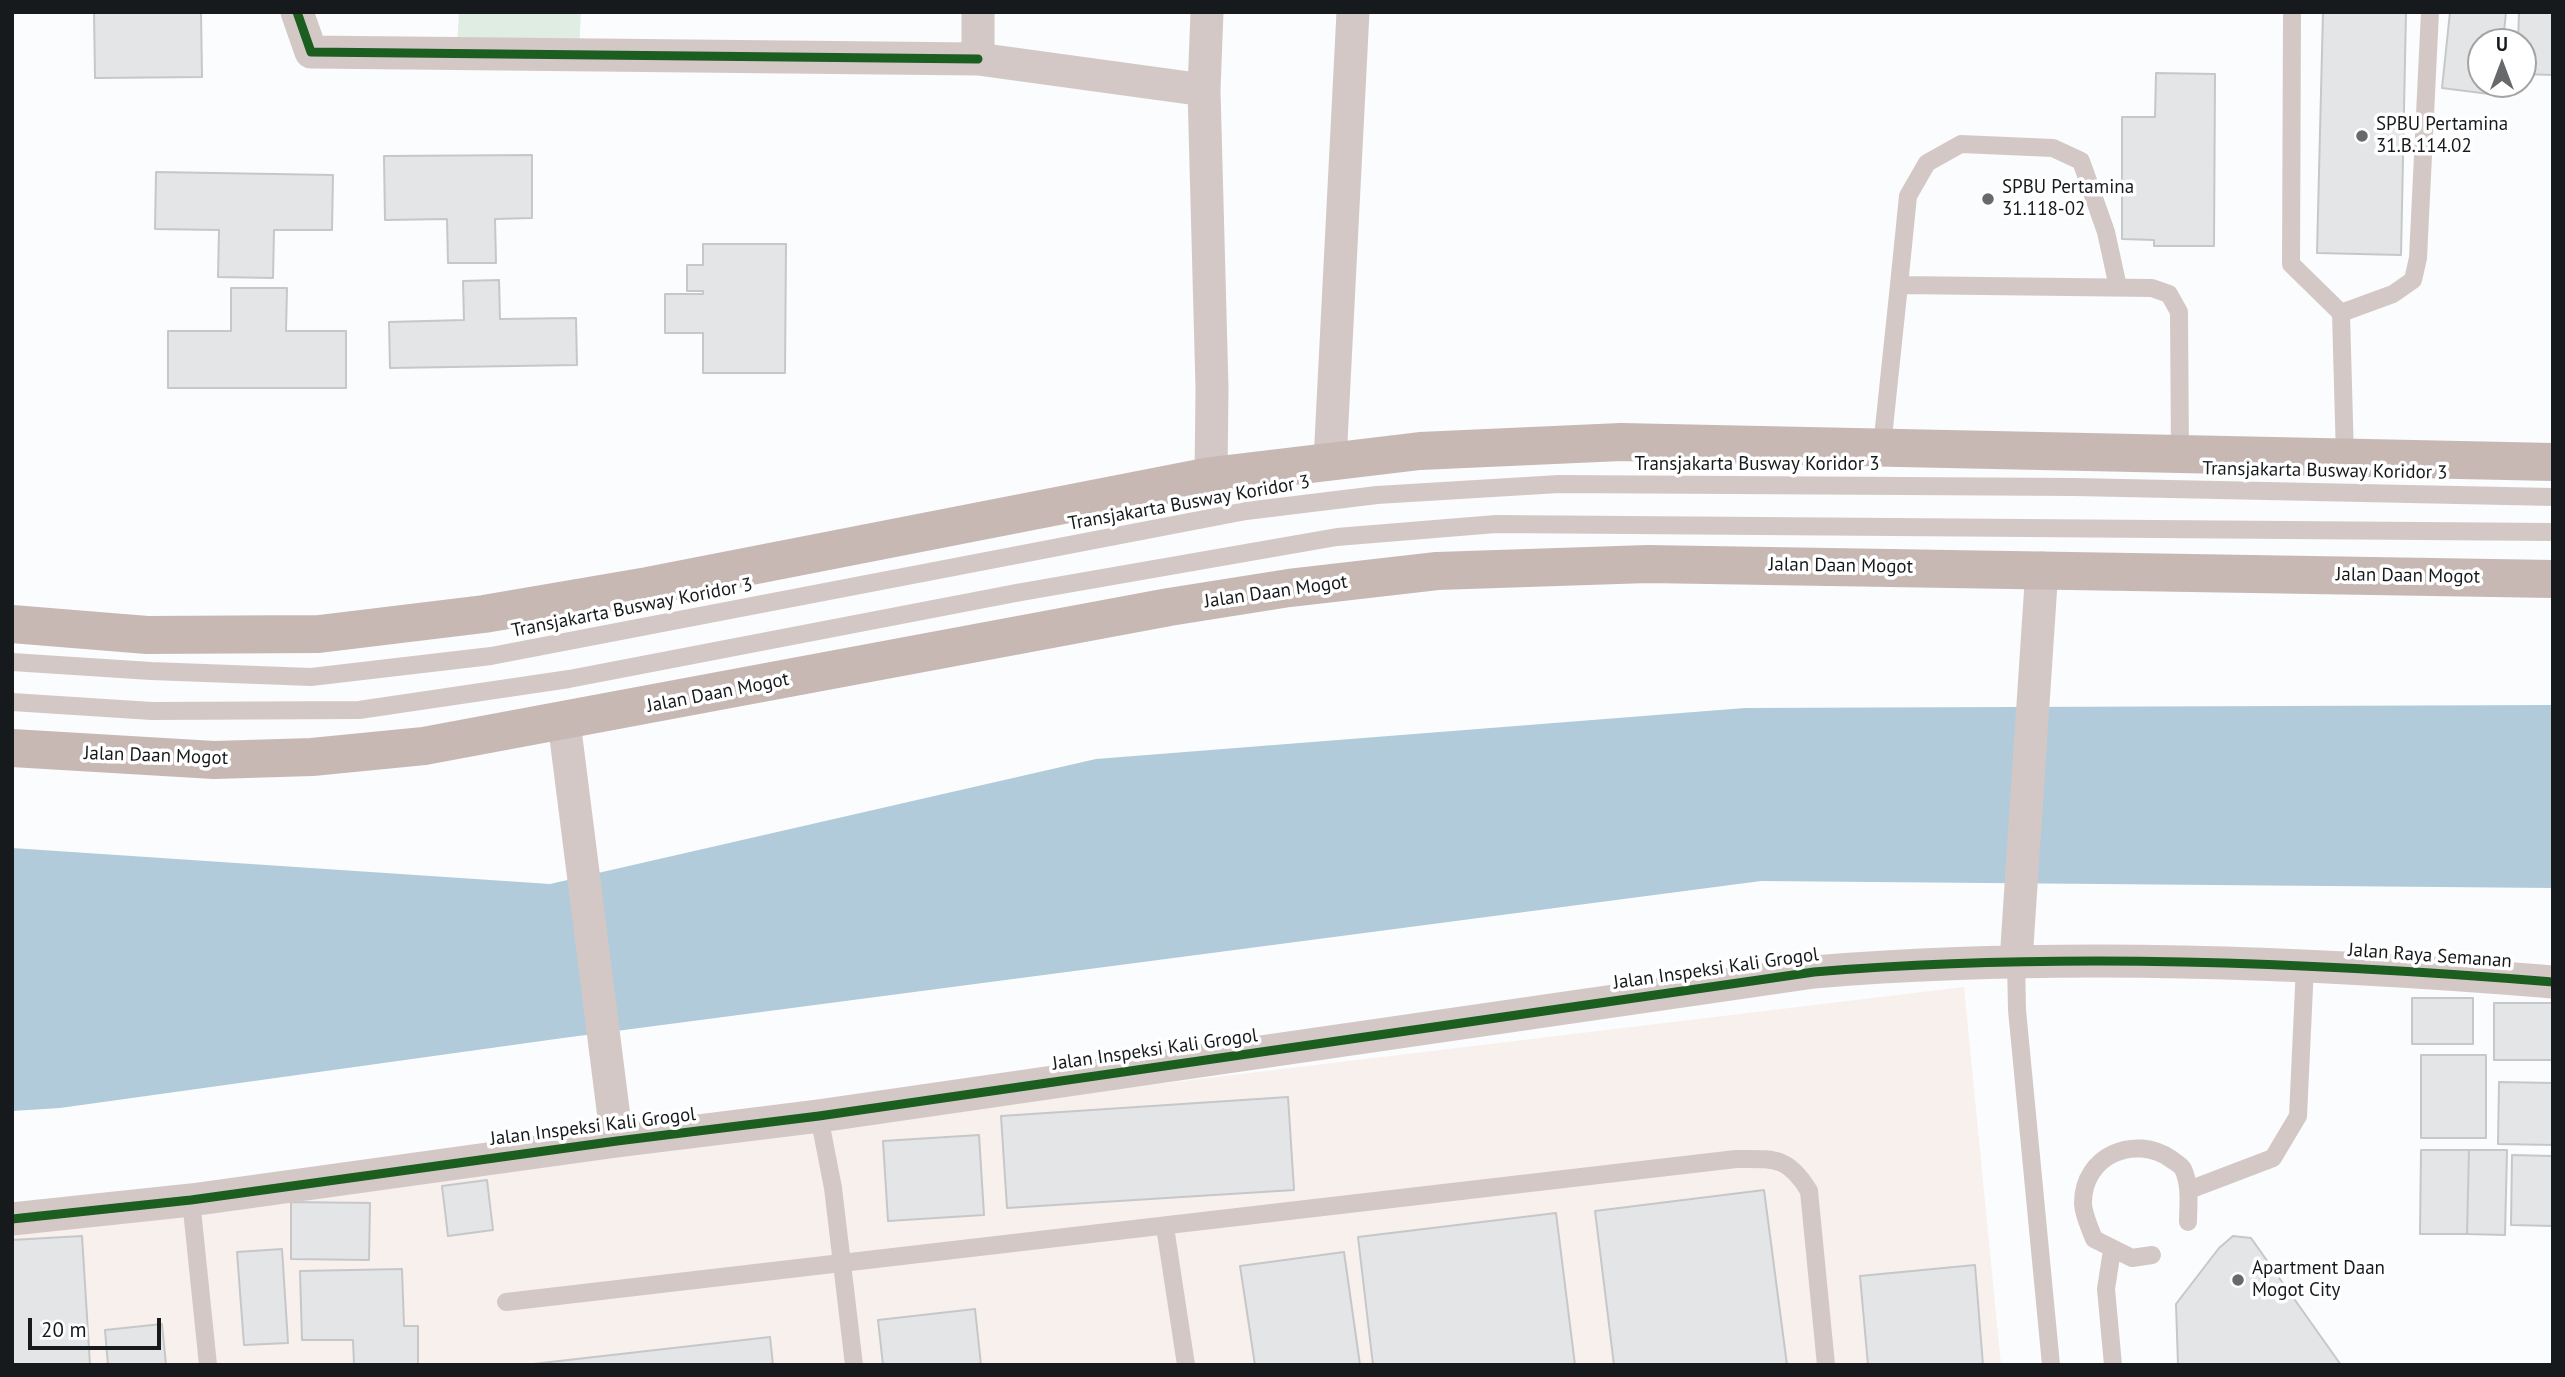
<!DOCTYPE html>
<style>
body{margin:0}
#map{position:relative;width:2565px;height:1377px;overflow:hidden;background:#fbfcfd;font-family:"PT Sans",sans-serif}
canvas{display:block}
.frame{position:absolute;inset:0;border:14px solid #171a1d;pointer-events:none}
.north{position:absolute;left:2467px;top:28px;width:70px;height:70px;box-sizing:border-box;background:#fff;border:2px solid #a2a3a5;border-radius:50%;rotate:0deg;font-size:19px;font-weight:700;line-height:28px;text-align:center;color:#171a1d}
.north::after{content:'';display:block;margin:auto;width:24px;height:32px;background:#67696b;clip-path:polygon(50% 0,100% 100%,50% 72%,0 100%)}
.scale{position:absolute;left:28px;top:1318px;width:133px;height:32px;box-sizing:border-box;border:4px solid #171a1d;border-top:0;padding-left:9px;font-size:21px;line-height:24px;white-space:nowrap;color:#171a1d;-webkit-text-stroke:5px #fff;paint-order:stroke}
</style>
<div id="map">
<canvas width="2565" height="1377"></canvas>
<div class="frame"></div>
<div class="north">U</div>
<div class="scale">20 m</div>
</div>
<script>
const context = document.querySelector('canvas').getContext('2d');
context.lineJoin = 'round';
function paint(path, color) { context.fillStyle = color; context.fill(path, 'evenodd'); }
function trace(path, color, width, dash) { context.strokeStyle = color; context.lineWidth = width; context.lineCap = dash ? 'butt' : 'round'; context.setLineDash(dash || []); context.stroke(path); }
function label(font, color, halo, rows, align = 'center') {
  context.font = font + ' "PT Sans",sans-serif'; context.lineWidth = 7; context.setLineDash([]); context.textBaseline = 'middle'; context.strokeStyle = halo; context.fillStyle = color; for (const [text, x, y, turn = 0] of rows) {
    context.save(); context.translate(x, y); context.rotate((+turn || 0) * Math.PI / 180); context.textAlign = isNaN(turn) ? turn : align; if (halo) context.strokeText(text, 0, 0); context.fillText(text, 0, 0); context.restore();
  }
}
paint(new Path2D(`
 M1964,987L2001,1365H12V1212L410,1174Z`), '#f7f0ed');
paint(new Path2D(`
 M459,12H581L578,71L456,65Z`), '#dfede3');
paint(new Path2D(`
 M2553,705V888L1761,881L563,1038L60,1108L12,1111V848L550,884L1096,759L1745,708Z`), '#b1cbda');
const building = new Path2D(`
 M94,12H201L202,77L95,78Z
 M2323,12H2406L2401,255L2317,253Z
 M2450,12H2506L2503,42H2481V84H2498L2497,95L2442,88Z
 M2519,12H2553V75L2523,74V42H2518Z
 M2156,73L2215,74L2214,246H2154V240L2122,239V117H2155Z
 M532,155V218L495,219L496,263H448L447,219L385,220L384,156Z
 M156,172L333,175L332,230H274L273,278L218,277L219,230L155,229Z
 M703,244H786L785,373H703V333H665V294H703V291H687V265H703Z
 M499,280L500,319L576,318L577,365L390,368L389,322L464,320L463,281Z
 M231,288H287L286,331H346V388H168V331H231Z
 M2412,998H2473V1044H2412Z
 M2494,1003H2553V1060H2494Z
 M2421,1055H2486V1138H2421Z
 M2499,1082L2553,1083V1145L2498,1144Z
 M1288,1097L1294,1190L1007,1208L1001,1116Z
 M979,1135L984,1215L888,1221L883,1141Z
 M2421,1150H2469L2467,1234H2420Z
 M2469,1150H2507L2505,1235L2467,1234Z
 M2512,1155L2553,1156V1226L2511,1225Z
 M487,1180L493,1230L448,1236L442,1186Z
 M1764,1190L1787,1365H1614L1595,1211Z
 M291,1202L370,1203L369,1260L291,1259Z
 M1556,1213L1575,1365H1373L1358,1237Z
 M82,1236L90,1365H12V1240Z
 M2233,1236L2251,1238L2341,1365H2178L2176,1304L2219,1248Z
 M282,1249L288,1343L244,1345L237,1252Z
 M1344,1252L1360,1365H1255L1240,1266Z
 M1975,1265L1983,1365H1868L1860,1276Z
 M402,1269L404,1326H418V1365H354L353,1340H302L300,1271Z
 M975,1309L981,1365H883L878,1320Z
 M162,1324L166,1365H108L105,1330Z
 M770,1337L773,1365H524Z`);
paint(building, '#e4e5e7');
trace(building, '#c6c7c9', 2);
trace(new Path2D(`
 M2292,12L2291,264L2341,313L2345,458
 M1899,285L1908,196L1927,163L1961,144L2053,148L2081,161L2106,232L2118,287
 M2341,313L2393,294L2413,280L2418,258L2430,12
 M1882,447L1899,285L2152,288L2169,294L2179,312L2180,455
 M12,662L151,671L311,677L491,656L1246,511L1377,495L1559,484L2074,487L2553,497
 M12,702L152,711L359,710L569,679L1016,593L1337,537L1496,524L2553,532
 M2016,961L2017,1010L2051,1365
 M819,1116L833,1188L854,1365
 M2189,1190L2273,1158L2298,1116L2305,966
 M191,1200L208,1365
 M1165,1227L1186,1365
 M2112,1250L2106,1289L2113,1365
 M2152,1255L2132,1258L2094,1239C2090,1228 2083,1214 2083,1203C2083,1155 2135,1134 2171,1159C2175,1162 2181,1165 2183,1169C2191,1186 2188,1205 2188,1222
 M506,1302L1736,1159C1774,1159 1788,1156 1809,1191L1826,1365`), '#d4c8c6', 18);
trace(new Path2D(`
 M297,12L311,52L978,59
 M978,12V59L1204,90L1212,388L1211,476
 M1204,90L1207,12
 M1330,461L1353,12
 M564,722L617,1141
 M2016,961L2042,568
 M12,1219L191,1200L617,1141L819,1116L1814,972C2059,952 2308,962 2553,982`), '#d4c8c6', 33);
trace(new Path2D(`
 M12,624L147,635L319,634L484,614L648,586L1211,476L1420,451L1621,442L2553,462
 M12,748L214,760L312,757L424,746L1169,607L1289,588L1437,571L1648,564L2553,579`), '#c7b8b4', 38);
trace(new Path2D(`
 M297,12L311,52L978,59
 M12,1219L191,1200L617,1141L819,1116L1814,972C2059,952 2308,962 2553,982`), '#1b5e20', 9);
for (const [x, y, r, color] of [
 [2362,136,7,"#67696b"],
 [1988,199,7,"#67696b"],
 [2238,1280,7,"#67696b"]
]) { const dot = new Path2D(); dot.arc(x, y, r, 0, 2 * Math.PI); context.fillStyle = color; context.fill(dot); trace(dot, '#fff', 2.5); }
label('19px', '#171a1d', '#fff', [
 ["SPBU Pertamina",2376,125],
 ["31.B.114.02",2376,147],
 ["SPBU Pertamina",2002,188],
 ["31.118-02",2002,210],
 ["Apartment Daan",2252,1269],
 ["Mogot City",2252,1291]
], 'left');
label('19px', '#171a1d', '#fff', [
 ["Transjakarta Busway Koridor 3",1757,465],
 ["Transjakarta Busway Koridor 3",2325,471,1],
 ["Transjakarta Busway Koridor 3",1189,503,-10],
 ["Jalan Daan Mogot",1841,566,1],
 ["Jalan Daan Mogot",2408,576,1],
 ["Jalan Daan Mogot",1276,592,-8],
 ["Transjakarta Busway Koridor 3",632,608,-11],
 ["Jalan Daan Mogot",718,693,-11],
 ["Jalan Daan Mogot",156,756,2],
 ["Jalan Raya Semanan",2430,956,4],
 ["Jalan Inspeksi Kali Grogol",1716,969,-8],
 ["Jalan Inspeksi Kali Grogol",1155,1050,-8],
 ["Jalan Inspeksi Kali Grogol",593,1127,-7]
]);
</script>
